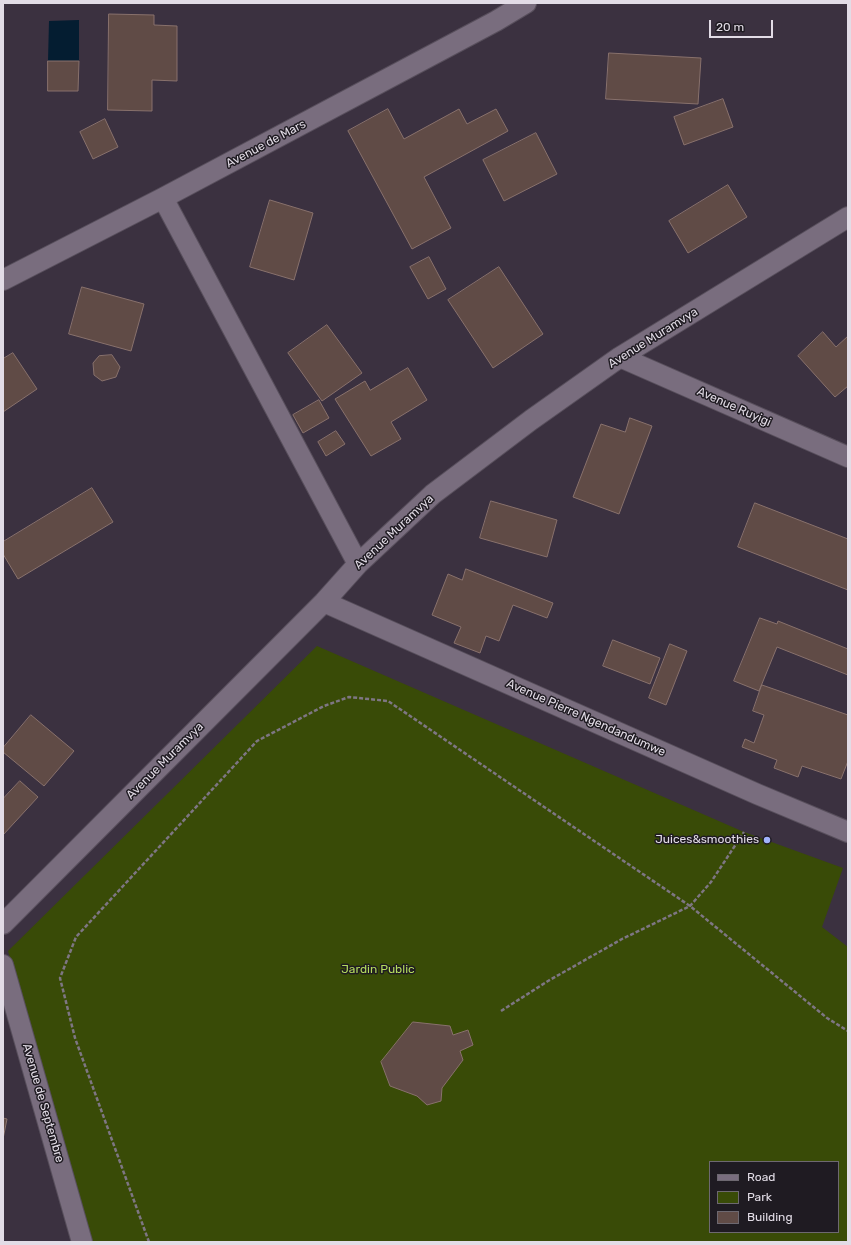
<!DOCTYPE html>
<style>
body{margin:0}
#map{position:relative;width:851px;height:1245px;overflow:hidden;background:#3b3140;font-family:Rubik,sans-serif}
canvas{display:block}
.frame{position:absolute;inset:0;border:4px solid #e2dce6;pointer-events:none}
.legend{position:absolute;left:709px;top:1161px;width:130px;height:72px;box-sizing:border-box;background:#1f1b22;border:1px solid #6d6870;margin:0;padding:5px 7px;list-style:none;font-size:12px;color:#e2dce6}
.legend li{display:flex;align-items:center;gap:8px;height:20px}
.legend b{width:20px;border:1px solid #6d6870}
.scale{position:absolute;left:709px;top:20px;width:64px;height:18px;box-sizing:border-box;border:2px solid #e2dce6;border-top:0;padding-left:5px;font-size:12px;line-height:14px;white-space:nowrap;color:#e2dce6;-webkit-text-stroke:3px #1f1b22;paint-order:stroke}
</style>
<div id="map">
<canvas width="851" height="1245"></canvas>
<div class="frame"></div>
<ul class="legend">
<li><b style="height:5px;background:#796d7e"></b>Road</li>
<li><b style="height:11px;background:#394b07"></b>Park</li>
<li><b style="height:11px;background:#604b46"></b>Building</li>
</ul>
<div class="scale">20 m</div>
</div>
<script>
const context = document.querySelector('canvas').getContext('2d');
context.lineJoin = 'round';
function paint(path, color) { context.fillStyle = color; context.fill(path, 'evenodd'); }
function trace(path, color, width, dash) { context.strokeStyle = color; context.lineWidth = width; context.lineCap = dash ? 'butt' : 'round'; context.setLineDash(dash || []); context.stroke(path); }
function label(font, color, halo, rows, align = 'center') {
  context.font = font + ' Rubik,sans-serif'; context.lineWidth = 3; context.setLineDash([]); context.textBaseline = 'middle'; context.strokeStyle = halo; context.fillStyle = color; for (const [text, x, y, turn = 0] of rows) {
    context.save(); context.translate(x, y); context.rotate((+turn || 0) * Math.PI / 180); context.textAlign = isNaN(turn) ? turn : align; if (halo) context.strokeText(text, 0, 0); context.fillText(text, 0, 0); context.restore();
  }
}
paint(new Path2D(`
 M317,646L744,832L843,868L822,927L848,947V1242H90L8,951ZM710,1162H838V1232H710Z`), '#394b07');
paint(new Path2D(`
 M79,20V61H48L49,21Z`), '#041d31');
const building = new Path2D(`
 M109,14L154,15V25L177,26V81L152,80V111L108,110Z
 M609,53L701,58L698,104L606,99Z
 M48,61H79L78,91H48Z
 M723,99L733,127L684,145L674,117Z
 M388,109L404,139L459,109L467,124L496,109L508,131L424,177L451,228L412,249L348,131Z
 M105,119L118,147L93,159L80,132Z
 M536,133L557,174L504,201L483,160Z
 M728,185L747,217L688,253L669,221Z
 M270,200L313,213L294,280L250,267Z
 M429,257L446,289L428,299L410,267Z
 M499,267L543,334L493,368L448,300Z
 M82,287L144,304L131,351L69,334Z
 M327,325L362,373L322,401L288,353Z
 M823,332L836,347L848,336V386L835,397L798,356Z
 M13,353L37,389L3,412V359Z
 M112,355L120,367L116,377L102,381L94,375L93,363L99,356Z
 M408,368L427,400L391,422L401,439L371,456L335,399L365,381L370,390Z
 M319,400L329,418L303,433L293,415Z
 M630,418L652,426L619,514L573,497L601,424L625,432Z
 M336,431L345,444L326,456L318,442Z
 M92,488L113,522L18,579L3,554V542Z
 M491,501L557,520L547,557L480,538Z
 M755,503L848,539V590L738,547Z
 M466,569L553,603L547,618L513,605L499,641L486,636L480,653L454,643L461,627L432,615L448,574L462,580Z
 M760,618L777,624L778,621L848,649V675L777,647L759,691L734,681Z
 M613,640L660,658L650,684L603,666Z
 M670,644L687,651L666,705L649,698Z
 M762,685L848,715V761L841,779L802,766L798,777L774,768L777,760L742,747L745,739L754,743L764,715L753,711Z
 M31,715L74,751L44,786L3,752V748Z
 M20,781L38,797L3,835V799Z
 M413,1022L450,1026L453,1035L468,1030L473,1045L460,1051L463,1060L442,1088L441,1101L427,1105L417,1096L390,1086L381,1062Z
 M3,1118L7,1119L3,1139Z`);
paint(building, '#604b46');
trace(building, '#88716c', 1);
const minor = new Path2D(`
 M163,198L358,564
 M3,280L163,198L496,21L526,3
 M620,357L848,457
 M324,602L757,794L848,832
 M3,924L324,602L358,564L433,494L531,420L620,357L848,217
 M3,965L82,1242`);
trace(minor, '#584f5c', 22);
trace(new Path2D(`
 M501,1011L548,981L622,939L690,906L711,882L744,832
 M149,1242L75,1038L60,978L76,937L257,741L324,706L349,697L388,701L690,906L827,1018L848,1031`), '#7e7683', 2.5, [4, 2]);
trace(minor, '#796d7e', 20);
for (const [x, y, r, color] of [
 [767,840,4,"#a1b3fd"]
]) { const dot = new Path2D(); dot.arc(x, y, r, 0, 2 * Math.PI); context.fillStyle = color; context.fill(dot); trace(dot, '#1f1b22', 1.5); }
label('12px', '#e2dce6', '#1f1b22', [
 ["Avenue de Mars",266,144,-28],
 ["Avenue Muramvya",653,338,-32],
 ["Avenue Ruyigi",734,407,24],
 ["Avenue Muramvya",394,532,-43],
 ["Avenue Pierre Ngendandumwe",586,718,24],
 ["Avenue Muramvya",165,761,-45],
 ["Avenue de Septembre",43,1103,74]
]);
label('12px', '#e2dce6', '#1f1b22', [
 ["Juices&smoothies",759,840]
], 'right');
label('12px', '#b4db5e', '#1f1b22', [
 ["Jardin Public",378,970]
]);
</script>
